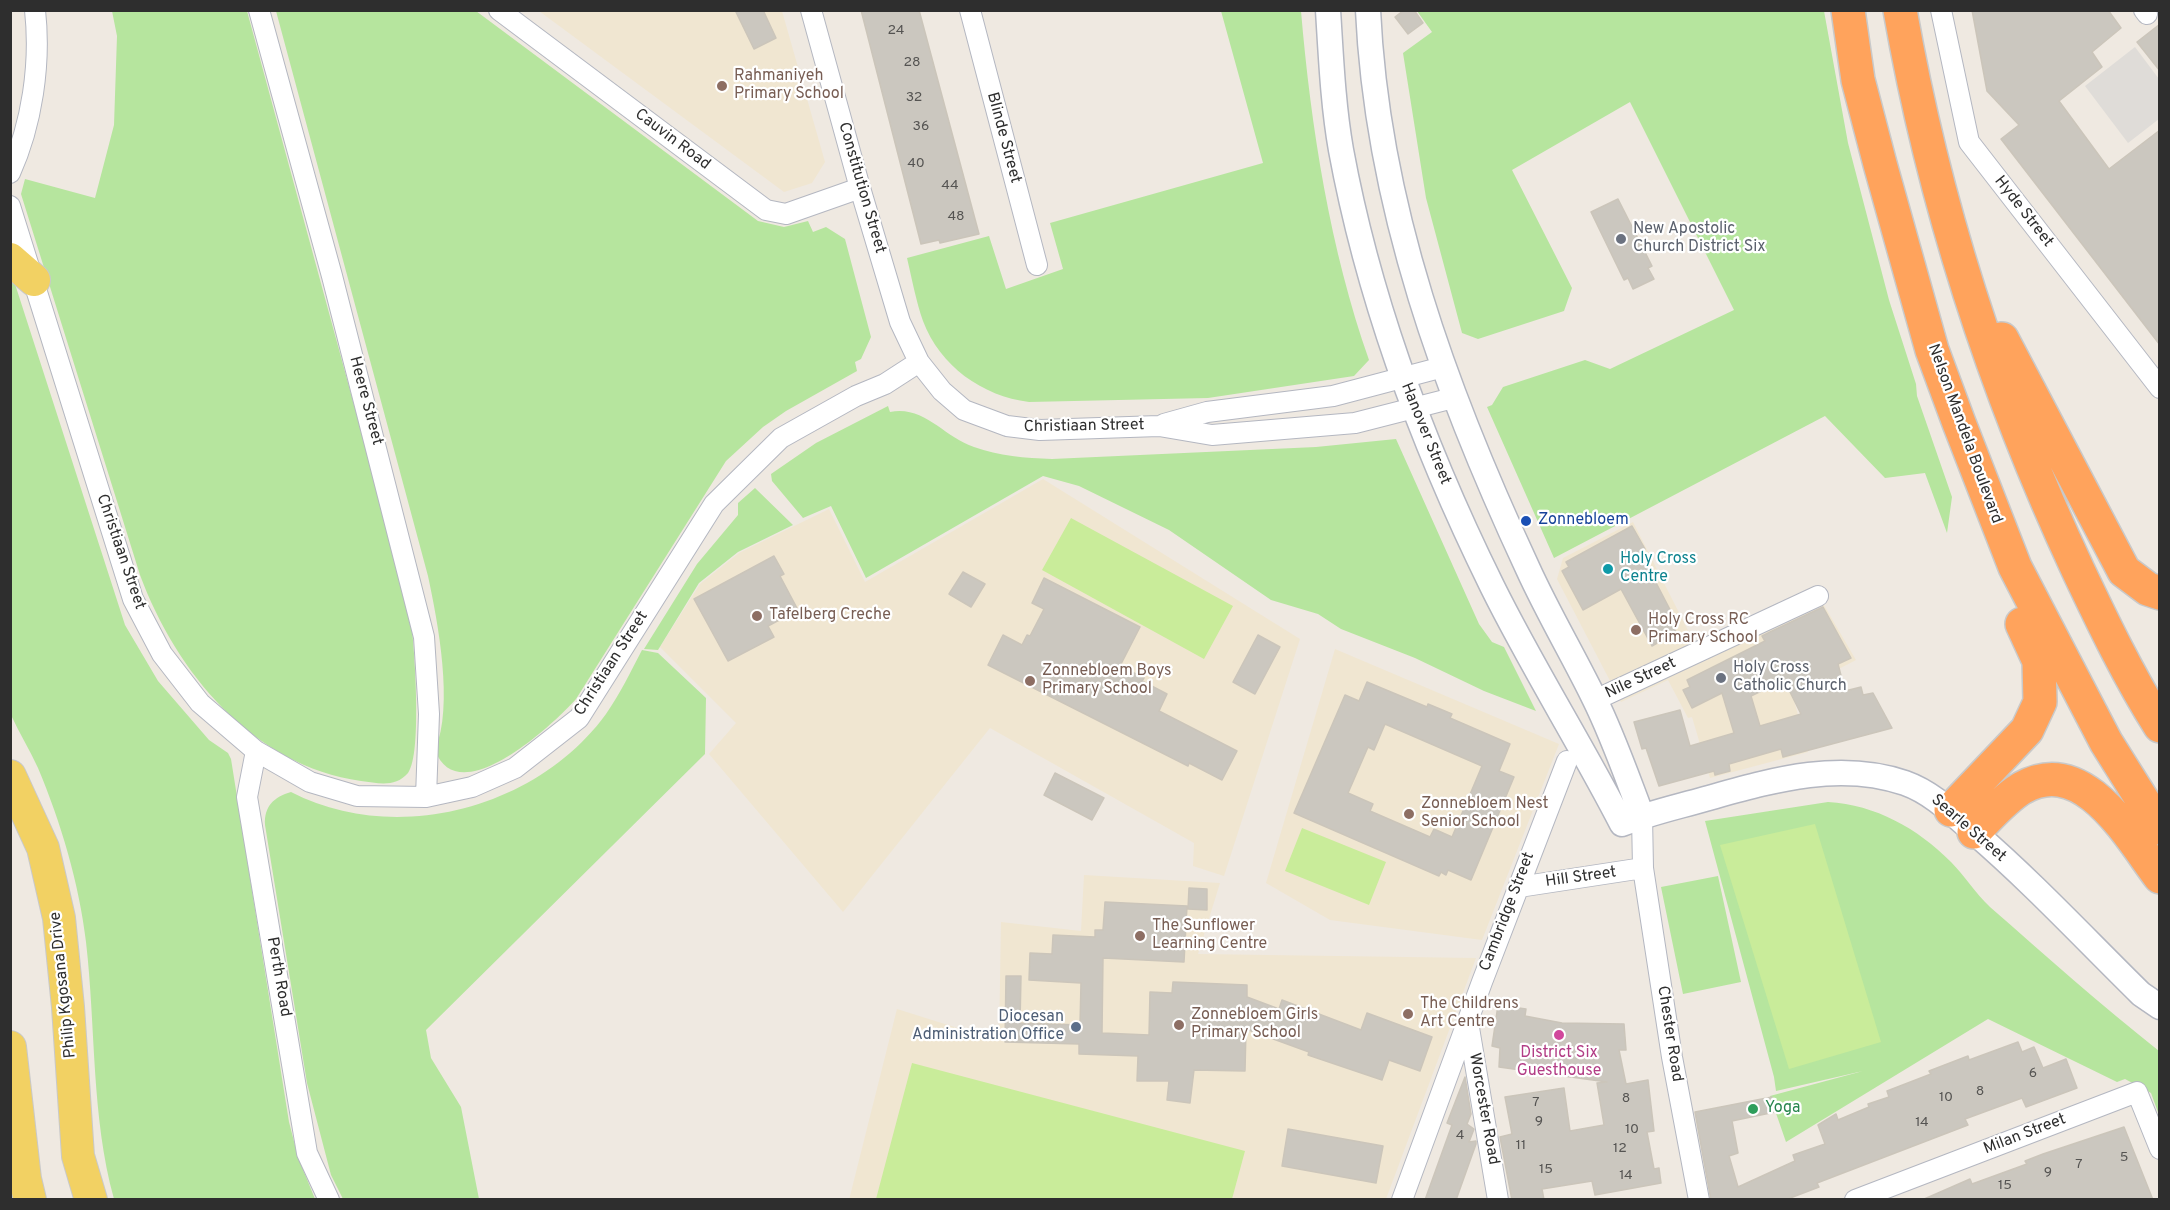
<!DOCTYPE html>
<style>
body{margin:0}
#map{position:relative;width:2170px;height:1210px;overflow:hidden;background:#efe9e1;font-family:Overpass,sans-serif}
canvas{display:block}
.frame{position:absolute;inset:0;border:12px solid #2e2e2e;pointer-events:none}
</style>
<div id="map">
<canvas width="2170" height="1210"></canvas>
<div class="frame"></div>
</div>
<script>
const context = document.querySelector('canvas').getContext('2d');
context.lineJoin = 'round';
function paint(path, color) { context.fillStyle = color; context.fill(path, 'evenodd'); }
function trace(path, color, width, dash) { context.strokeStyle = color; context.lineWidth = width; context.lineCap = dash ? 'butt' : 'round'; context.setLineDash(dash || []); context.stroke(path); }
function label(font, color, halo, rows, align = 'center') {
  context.font = font + ' Overpass,sans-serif'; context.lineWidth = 4.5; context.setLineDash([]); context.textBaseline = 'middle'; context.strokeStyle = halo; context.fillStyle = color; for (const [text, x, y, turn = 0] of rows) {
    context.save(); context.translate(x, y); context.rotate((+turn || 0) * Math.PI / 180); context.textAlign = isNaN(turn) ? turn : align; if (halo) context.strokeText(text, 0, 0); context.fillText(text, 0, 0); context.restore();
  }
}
paint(new Path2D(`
 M539,11H782L825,162L812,183L784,192Z
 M1043,479L1300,639L1224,876L1193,866L1194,843L990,728L843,912L709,754L736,723L660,647L700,584L739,553L829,509L865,582Z
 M1633,522L1703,660L1821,600L1856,660L1792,693L1808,752L1710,778L1692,717L1688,718L1668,680L1621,702L1557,579L1563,558Z
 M1335,649L1559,744L1482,940L1330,920L1266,883Z
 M1084,875L1220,883L1198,954L1476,958L1386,1199L849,1200L897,1009L999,1041L1001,922L1081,931Z`), '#f0e6d1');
paint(new Path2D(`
 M112,11H247L410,611C414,639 423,754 408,773C395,788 378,783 361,781C253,766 176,672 140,575L21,194L25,179L95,198L114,125L117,36Z
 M276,11H476L758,221L784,227L808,221L813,232L826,227L845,239L871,337L861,359L855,362L857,371L786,411L763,427L726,461L576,699C553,725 458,813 435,750C454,706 438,623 428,576Z
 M1221,11H1301C1311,128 1330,249 1369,360L1354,376L1208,398L1029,402C982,396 940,366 923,321C916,301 912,279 907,258L989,236L1006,289L1063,269L1050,223L1263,163Z
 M1417,11H1824L1848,143L1889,300L1916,384L1917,396L1952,497L1947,533L1925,473L1885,478L1825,416L1554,558L1487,407L1492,405L1503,387L1585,360L1610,369L1734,310L1630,102L1512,170L1572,288L1564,311L1478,339L1462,333L1426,198L1403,53L1432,32Z
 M10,278L15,284L125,625L158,681L209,740L228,753L231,759L289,1122L298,1157L315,1199H114C91,1115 96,1029 86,942C79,883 61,823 38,768C30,750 19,733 11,715Z
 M888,406L890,412C924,405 944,437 974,447C999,456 1025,458 1052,459L1316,447L1396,439L1479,624L1492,642L1504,647L1536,711L1484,691L1415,658L1341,629L1318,614L1271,600L1169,530L1079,486L1043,476L866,578L831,506L803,518L772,481L771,474L816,443Z
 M755,488L793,525L738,552L699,583L658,650L644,649L697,564L738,515V503Z
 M642,650L658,653L706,698L705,754L426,1030L431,1058L461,1107L479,1199H343L331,1175L307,1083L265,825C264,806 274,797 291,792C395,846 537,809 606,714C620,694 631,671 642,650Z
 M1828,802C1876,805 1917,828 1951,862C1965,876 1975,893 1990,907C2046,956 2101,1005 2159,1051V1115L2151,1093L2125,1079L2117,1082L1988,1019L1786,1142L1770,1096L1863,1071L1776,1091L1774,1077L1705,821Z
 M1718,876L1741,982L1683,994L1661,887Z`), '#b6e59e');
paint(new Path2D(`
 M1071,518L1233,606L1204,659L1042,570Z
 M1815,824L1881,1042L1789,1069L1720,845Z
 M1302,828L1386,862L1369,905L1285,871Z
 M912,1063L1245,1151L1232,1199H876Z`), '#c9ec9a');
paint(new Path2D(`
 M2135,47L2159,79V119L2128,143L2085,86Z`), '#dfdcd8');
const building = new Path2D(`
 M735,10H763L776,38L754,49Z
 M861,10H919L979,234L940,243L939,240L921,244Z
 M1404,10H1414L1423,23L1408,34L1395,17Z
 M1972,10H2108L2121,28L2092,52L2102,67L2059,101L2109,169L2160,130V345L2001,139L2019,125L1987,91Z
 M2160,24V71L2137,42Z
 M1618,199L1652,266L1648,268L1654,279L1633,289L1628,278L1624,280L1591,212Z
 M1632,526L1645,549L1641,551L1652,575L1677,623L1672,625L1676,632L1652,646L1621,589L1583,610L1562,571L1569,567L1566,562Z
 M774,556L784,574L780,576L798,610L768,626L774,637L728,661L694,599Z
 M963,572L985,584L971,607L949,594Z
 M1044,578L1140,627L1120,666L1144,678L1142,681L1167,694L1159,711L1237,751L1222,780L1189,763L1188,766L988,665L1003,635L1022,645L1027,635L1030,636L1044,609L1032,603Z
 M1823,607L1851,658L1838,664L1845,691L1861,687L1863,695L1873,693L1892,728L1783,757L1781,749L1729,764L1730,771L1715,775L1714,771L1659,786L1646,748L1642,749L1634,722L1680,710L1690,746L1734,733L1722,693L1692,708L1683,690L1690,687L1687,680L1765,641L1762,636L1770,632ZM1784,680L1801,714L1760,726L1751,696Z
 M1258,635L1280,647L1255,694L1233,682Z
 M1367,682L1427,707L1428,704L1452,714L1450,718L1510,744L1499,771L1514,777L1471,880L1448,870L1446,875L1441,872L1439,876L1294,813L1345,695L1359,701ZM1385,724L1482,766L1452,837L1434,829L1430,837L1370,811L1373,804L1348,793L1368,747L1374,750Z
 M1055,773L1104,798L1092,820L1044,795Z
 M1189,888L1207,889V910L1188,909Z
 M1105,902L1187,906L1184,962L1103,958L1102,1033L1149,1035L1150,992L1172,993L1173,982L1247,985V997L1279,1009L1282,1000L1361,1030L1367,1013L1432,1037L1420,1071L1389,1060L1382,1080L1308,1055L1309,1052L1246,1029L1245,1071L1194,1070L1190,1103L1167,1100L1169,1081H1137L1138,1056L1079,1054V1044L1005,1042L1006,976H1021L1020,1023L1080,1025L1081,983L1029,980L1030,953L1052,954L1053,935L1095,937V930H1103Z
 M1498,1005L1526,1009L1525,1016L1562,1023L1624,1024L1626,1050H1619L1626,1084L1648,1080L1654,1131L1647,1132L1654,1169L1659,1168L1661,1183L1595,1195L1592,1181L1542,1189L1544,1200H1512L1500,1137L1512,1134L1505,1097L1564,1088L1570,1131L1604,1125L1597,1083L1607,1082L1499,1067L1500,1048L1492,1046Z
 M2018,1042L2022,1052L2034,1047L2043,1068L2066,1059L2077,1088L2026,1107L2022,1098L1965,1119L1968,1125L1817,1183L1819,1187L1785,1200H1711L1695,1112L1772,1097L1775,1112L1732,1121L1738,1153L1729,1156L1738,1187L1795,1161L1793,1155L1825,1144L1818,1125L1836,1114L1838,1120L1869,1107L1868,1104L1889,1097L1887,1091L1931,1074L1929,1071L1968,1056L1969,1060Z
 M1465,1077L1471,1114L1467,1124L1474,1129L1469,1142L1476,1141V1144L1456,1200H1425L1452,1125L1447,1123Z
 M2124,1127L2153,1200H1922L1970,1179L1972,1184L2027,1164L2025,1161L2043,1154Z
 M1288,1129L1383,1146L1376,1183L1282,1166Z`);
paint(building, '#cbc7bf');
trace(building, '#cbc5ba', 1.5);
const minor = new Path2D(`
 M259,10L332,276L424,637L429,714L426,797
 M499,10L766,210L786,214L860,188
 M811,10L860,188L900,322L919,362L942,391L964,410L1007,426L1040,430L1159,426L1212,435L1355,423L1453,398
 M970,10L1037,265
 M1941,10L1969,142L2160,388
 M2144,10L2147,14
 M10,173C32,124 41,64 35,10
 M10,206L133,599L162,654L200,703L256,751L310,782L357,796L426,797L472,787L515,768L579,718L714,504L781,438L856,396L885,384L919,362
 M1164,424L1207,412L1333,396L1443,367
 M1595,700L1818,596
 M256,751L247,797L307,1153L329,1200
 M1642,816L1643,868L1672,1057L1699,1200
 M1519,887L1643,868
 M1468,1022L1498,1200
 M1402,1200L1482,982L1567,761
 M1855,1200L2137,1092L2160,1149`);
const tertiary = new Path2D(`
 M1328,10C1331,57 1333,105 1341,150C1369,302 1424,448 1492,586C1532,667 1581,744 1622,824C1649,813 1677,807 1705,799C1770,781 1838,760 1905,783C1933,793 1953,814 1975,833C2033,883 2086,940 2141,994L2160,1007
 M1368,10C1377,207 1446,393 1528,569C1548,613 1573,655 1594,698C1613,736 1627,777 1642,816`);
const primary = new Path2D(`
 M10,259L34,280
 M10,776L43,848L59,918L68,1007L78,1156L91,1200
 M10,1047L25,1179L30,1200`);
const motorway = new Path2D(`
 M1848,10L1858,80L1880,164L1932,350L1959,423L2015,567L2106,742L2160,828
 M1900,10C1934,204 1995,392 2078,570C2103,623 2129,677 2160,726
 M2002,339L2124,571L2148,589L2160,593
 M1951,810L2027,730L2040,702L2039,661L2022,624
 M1974,832C1989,817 2004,799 2022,788C2084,753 2129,836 2160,877`);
trace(minor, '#b4b7c1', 22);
trace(tertiary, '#b4b7c1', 27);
trace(primary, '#c9c9c9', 34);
trace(motorway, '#c9c9c9', 36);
trace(minor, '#fff', 20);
trace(tertiary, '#fff', 24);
trace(primary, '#f2d163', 32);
trace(motorway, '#ffa35c', 33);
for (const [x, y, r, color] of [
 [722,86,6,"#8d6e63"],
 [1621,239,6,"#6b7280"],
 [1526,521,6,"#1a4fb4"],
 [1608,569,6,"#0f9aa8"],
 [757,616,6,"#8d6e63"],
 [1636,630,6,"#8d6e63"],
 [1721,678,6,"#6b7280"],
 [1030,681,6,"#8d6e63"],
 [1409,814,6,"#8d6e63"],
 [1140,936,6,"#8d6e63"],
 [1408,1014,6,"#8d6e63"],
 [1179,1025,6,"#8d6e63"],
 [1076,1027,6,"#5c6f8a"],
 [1559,1035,6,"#d1479c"],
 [1753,1109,6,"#2e9e5b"]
]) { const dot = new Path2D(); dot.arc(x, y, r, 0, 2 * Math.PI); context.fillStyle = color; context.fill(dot); trace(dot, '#fff', 2); }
label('14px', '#555452', null, [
 ["24",896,31],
 ["28",912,63],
 ["32",914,98],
 ["36",921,127],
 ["40",916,164],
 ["44",950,186],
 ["48",956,217],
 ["6",2033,1074],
 ["8",1980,1092],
 ["10",1946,1098],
 ["8",1626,1099],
 ["7",1536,1103],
 ["9",1539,1122],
 ["14",1922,1123],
 ["10",1632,1130],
 ["4",1460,1136],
 ["11",1521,1146],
 ["12",1620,1149],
 ["5",2124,1158],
 ["7",2079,1165],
 ["15",1546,1170],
 ["9",2048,1173],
 ["14",1626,1176],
 ["15",2005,1186]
]);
label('16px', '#785e54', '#fff', [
 ["Rahmaniyeh",734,77],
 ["Primary School",734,95],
 ["Tafelberg Creche",769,616],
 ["Holy Cross RC",1648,621],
 ["Primary School",1648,639],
 ["Zonnebloem Boys",1042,672],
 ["Primary School",1042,690],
 ["Zonnebloem Nest",1421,805],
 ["Senior School",1421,823],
 ["The Sunflower",1152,927],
 ["Learning Centre",1152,945],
 ["The Childrens",1420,1005],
 ["Art Centre",1420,1023],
 ["Zonnebloem Girls",1191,1016],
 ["Primary School",1191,1034]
], 'left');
label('16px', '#2e2e2e', '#fff', [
 ["Blinde Street",1003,138,75],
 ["Cauvin Road",672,140,37],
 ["Constitution Street",861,188,74],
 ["Hyde Street",2023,212,52],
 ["Heere Street",365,401,75],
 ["Christiaan Street",1084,427,-1],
 ["Hanover Street",1425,434,68],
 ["Nelson Mandela Boulevard",1964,434,70],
 ["Christiaan Street",120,552,71],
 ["Christiaan Street",612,664,-57],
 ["Nile Street",1641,679,-25],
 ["Searle Street",1968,829,41],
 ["Hill Street",1581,878,-8],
 ["Cambridge Street",1508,912,-69],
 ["Perth Road",278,977,80],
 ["Philip Kgosana Drive",64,985,-96],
 ["Chester Road",1669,1034,81],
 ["Worcester Road",1483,1109,80],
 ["Milan Street",2025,1135,-21]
]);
label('16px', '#5b616d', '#fff', [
 ["New Apostolic",1633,230],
 ["Church District Six",1633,248],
 ["Holy Cross",1733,669],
 ["Catholic Church",1733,687]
], 'left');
label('16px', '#164399', '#fff', [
 ["Zonnebloem",1538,521]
], 'left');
label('16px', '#0d838f', '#fff', [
 ["Holy Cross",1620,560],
 ["Centre",1620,578]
], 'left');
label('16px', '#4e5e75', '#fff', [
 ["Diocesan",1064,1018],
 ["Administration Office",1064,1036]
], 'right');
label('16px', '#b23c85', '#fff', [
 ["District Six",1559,1054],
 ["Guesthouse",1559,1072]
]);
label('16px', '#27864d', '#fff', [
 ["Yoga",1765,1109]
], 'left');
</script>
